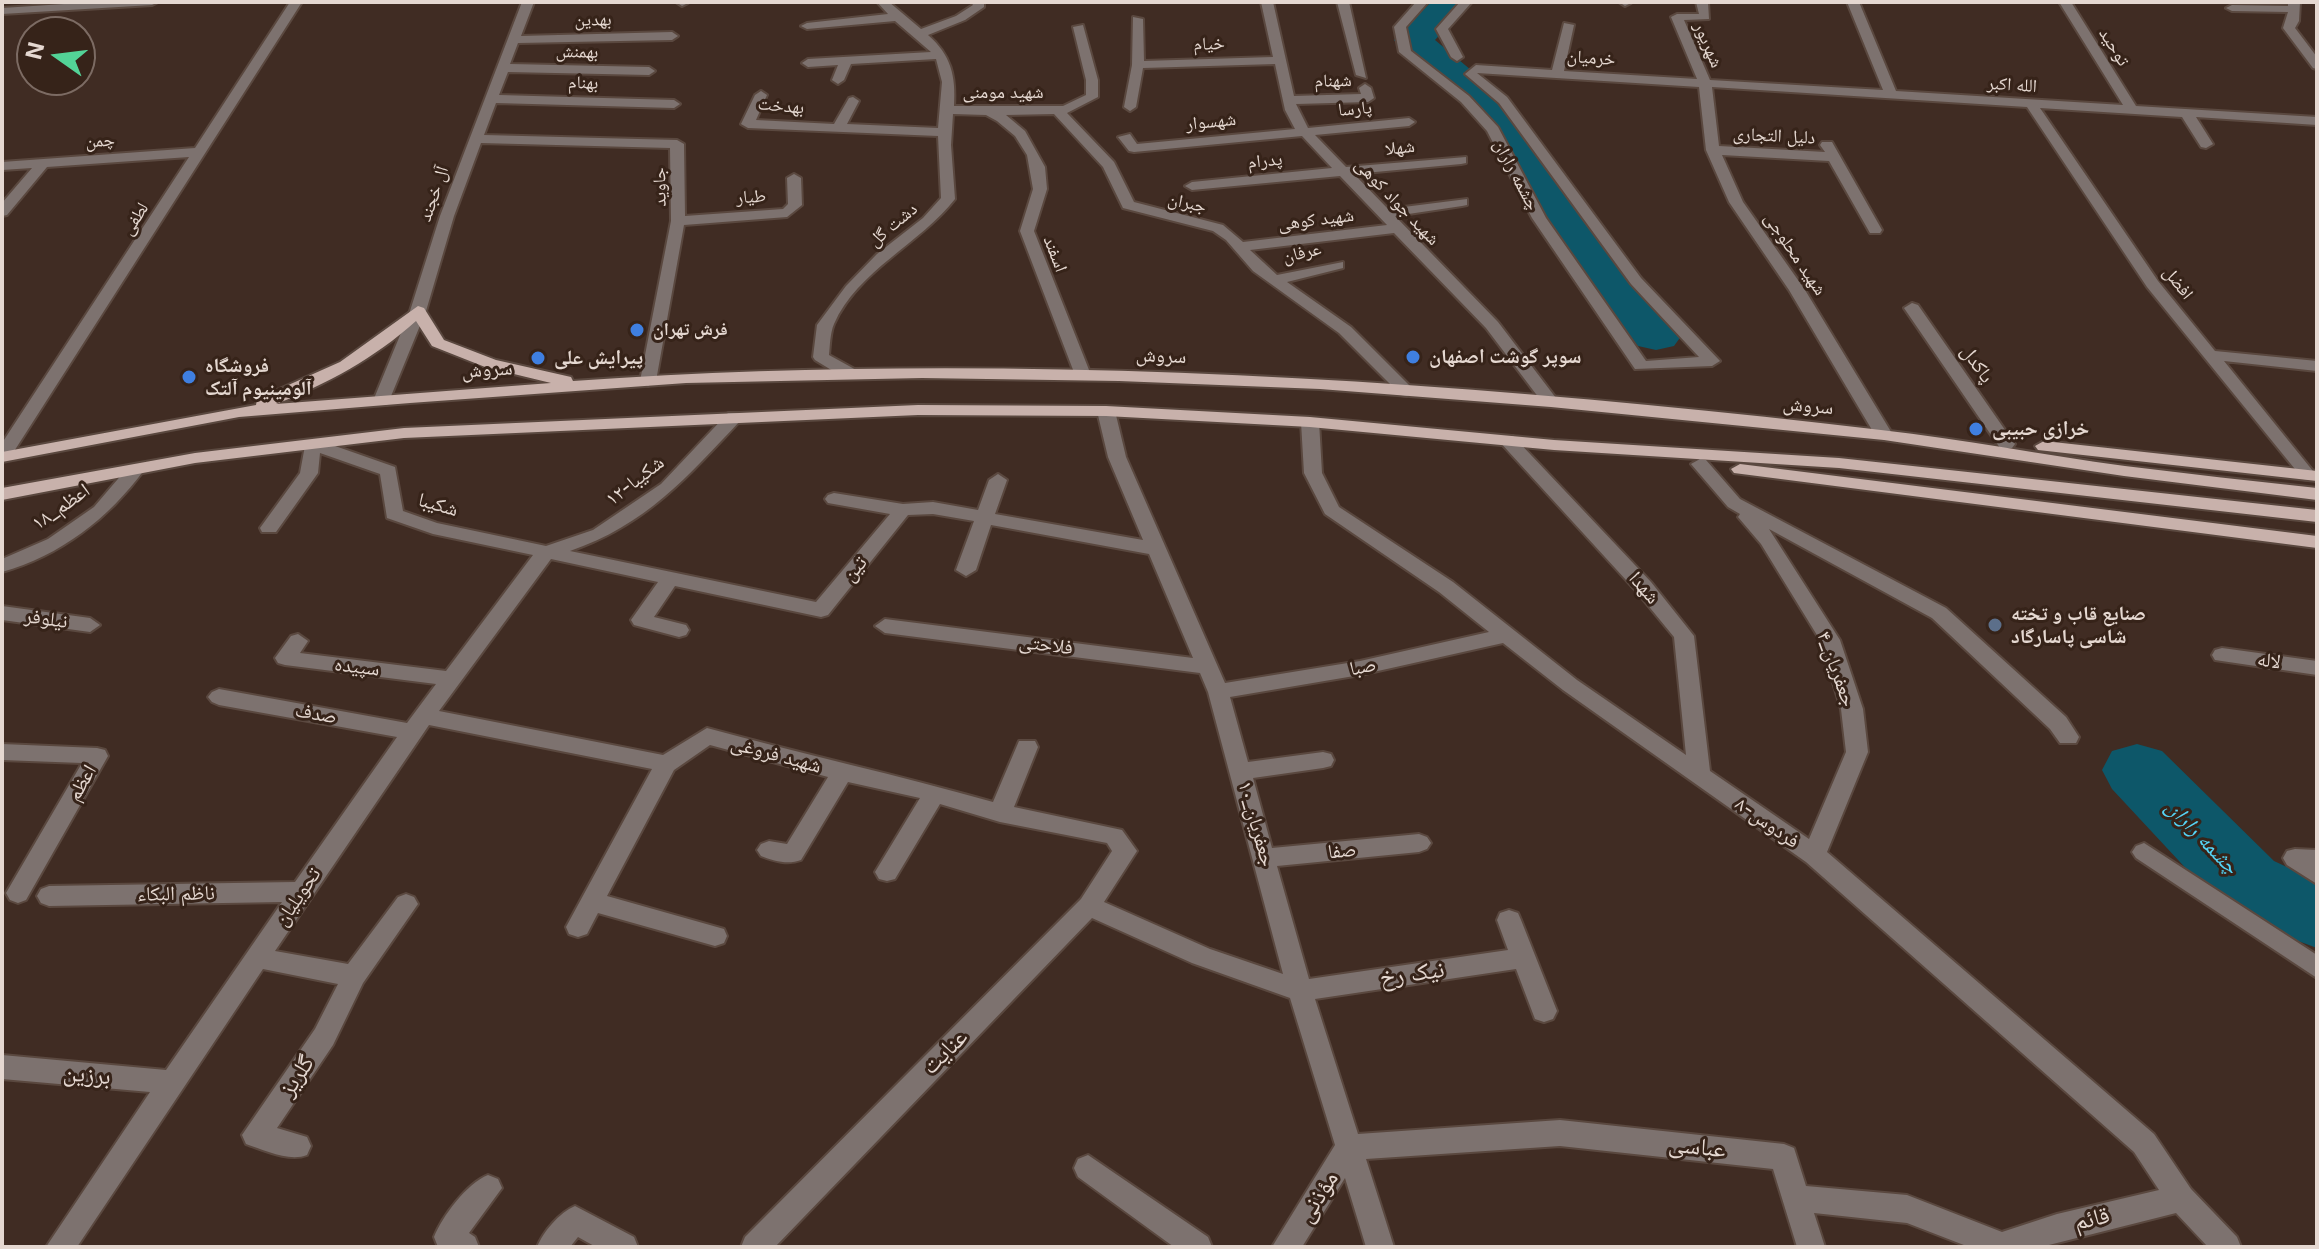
<!DOCTYPE html>
<meta charset="utf-8">
<style>
body{margin:0}
#map{position:relative;width:2319px;height:1249px;overflow:hidden;background:#402c23;font-family:Inter,sans-serif}
canvas{display:block}
.frame{position:absolute;inset:0;border:4px solid #e5d8d1;pointer-events:none}
.north{position:absolute;left:16px;top:16px;width:80px;height:80px;box-sizing:border-box;background:#362319;border:2px solid #7c6b63;border-radius:50%;rotate:284deg;font-size:22px;font-weight:700;line-height:32px;text-align:center;color:#e5d8d1}
.north::after{content:'';display:block;margin:auto;width:28px;height:36px;background:#53d397;clip-path:polygon(50% 0,100% 100%,50% 72%,0 100%)}
</style>
<div id="map">
<canvas width="2319" height="1249"></canvas>
<div class="frame"></div>
<div class="north">N</div>
</div>
<script>
const context = document.querySelector('canvas').getContext('2d');
context.lineJoin = 'round';
function paint(path, color) { context.fillStyle = color; context.fill(path, 'evenodd'); }
function trace(path, color, width, dash) { context.strokeStyle = color; context.lineWidth = width; context.lineCap = dash ? 'butt' : 'round'; context.setLineDash(dash || []); context.stroke(path); }
function label(font, color, halo, rows, align = 'center') {
  context.font = font + ' Inter,"Noto Naskh Arabic",sans-serif'; context.lineWidth = 6; context.setLineDash([]); context.textBaseline = 'middle'; context.strokeStyle = halo; context.fillStyle = color; for (const [text, x, y, turn = 0] of rows) {
    context.save(); context.translate(x, y); context.rotate((+turn || 0) * Math.PI / 180); context.textAlign = isNaN(turn) ? turn : align; if (halo) context.strokeText(text, 0, 0); context.fillText(text, 0, 0); context.restore();
  }
}
paint(new Path2D(`
 M1431,2H1470L1435,40L1489,85L1524,121L1595,229L1682,335L1674,346L1656,350L1638,346L1561,247L1492,137L1461,103L1400,48L1394,40Z
 M2137,744L2162,751L2274,861L2317,881V948L2290,938L2220,905L2112,789L2102,770L2112,751Z`), '#0d5769');
const minor = new Path2D(`
 M95,2H158L152,5L2,14V8Z
 M290,2H302L11,456L2,461V443L189,157L47,167L7,215L2,216V203L32,168L2,170V162L195,148Z
 M522,2H534L521,36L672,32L678,36L672,40L518,43L510,64L649,67L655,71L649,75L508,72L499,95L674,100L680,104L674,108L496,103L484,135L677,140L684,144L685,216L783,209L788,204L787,178L794,174L801,178L802,205L787,217L684,225L656,381L648,386L640,381L671,221L670,148L481,143L454,216L426,311L389,401L387,405H375L373,401L410,311L440,216Z
 M676,2H688V3L682,6Z
 M877,2H889L921,29L956,16L973,5L971,2L984,3V7L965,20L928,35C951,55 956,76 954,106H1063L1086,95V80L1073,27L1083,25L1098,80V97L1067,113L1114,162L1134,202L1223,225L1243,242L1387,225L1340,176L1192,190L1185,186L1192,182L1332,168L1302,136L1134,152L1129,151L1118,137L1130,134L1137,144L1295,129L1285,110L1275,64L1143,68L1136,107L1130,111L1124,107L1132,65L1133,17L1143,19L1144,61L1273,57L1261,2H1273L1294,96L1361,94L1359,88L1365,84L1371,88L1374,98L1368,102L1296,104L1308,128L1409,118L1415,122L1409,126L1315,135L1346,167L1466,157V163L1461,164L1354,174L1388,209L1467,199V205L1462,206L1395,216L1498,322L1559,402L1557,406H1545L1486,328L1394,233L1250,250L1277,275L1343,262V268L1287,282L1351,327L1415,391L1407,396L1401,395L1339,333L1253,271L1226,240L1213,231L1123,208L1103,167L1054,114L1006,115L1025,131L1045,167L1047,189L1034,231L1091,375L1089,379H1077L1075,375L1020,231L1033,189L1027,155L1015,136L997,121L986,115L953,114L951,145L955,199C921,243 857,271 834,324C830,333 830,346 829,355L858,371L860,375L858,379H846L815,360L813,357L817,325L846,286L877,254L923,218L941,198L938,136L748,128L741,124L755,95L761,91L767,95L756,120L834,124L849,98L853,97L859,101L847,124L938,128L942,82L936,59L851,64L844,80L838,84L832,80L838,65L808,67L802,63L808,59L931,52L895,21L807,29L801,26L807,23L888,14Z
 M1337,2H1349L1366,78L1356,75Z
 M1416,2H1428L1406,27L1411,51L1469,96L1498,127L1546,218L1646,361L1699,357L1631,284L1499,103L1465,74L1476,65L1552,70L1564,23L1574,25L1564,71L1697,79L1671,17L1677,14H1699L1696,2H1708L1709,19L1684,20L1710,80L1883,90L1847,2H1859L1896,91L2123,105L2059,2H2071L2136,106L2317,117V125L2196,117L2213,144L2206,148L2201,147L2182,117L2040,108L2158,281L2215,351L2317,361V371L2224,361L2317,476L2309,480L2303,479L2147,287L2027,107L1712,87L1719,146L1825,152L1820,145L1822,142H1832L1882,230L1880,233H1870L1829,161L1722,155L1743,202L1805,290L1893,435L1884,440L1875,435L1789,290L1729,202L1706,150L1699,87L1477,73L1507,97L1641,278L1720,361L1712,366L1635,369L1532,218L1487,131L1461,102L1399,52L1394,27Z
 M1460,2H1472L1448,29L1463,57L1457,61L1451,57L1436,29Z
 M1619,2H1631V3L1625,6Z
 M2288,2H2300L2299,21L2295,28L2317,57V69L2313,68L2283,28L2288,12L2232,11L2226,8L2232,5L2288,6Z
 M1912,303L1918,305L2012,440L2015,444L2012,448H2000L1904,308Z
 M1106,406L1115,411L1126,457L1225,683L1360,661L1489,632L1439,592L1325,514L1304,473L1301,422L1310,417L1319,422L1322,473L1339,507L1453,582L1577,680L1686,755L1674,637L1637,592L1498,440L1501,436H1513L1651,582L1694,636L1710,771L1809,839L1846,752L1841,709L1820,640L1761,544L1738,517L1740,514L1728,507L1691,464L1700,459L1706,460L1740,499L1946,608L2066,717L2079,737L2076,743H2060L2050,729L1932,618L1769,529L1840,640L1863,709L1868,752L1827,852L2154,1134L2191,1189L2237,1237L2241,1247H2208L2176,1213L2041,1247H1969L1907,1223L1814,1213L1825,1247H1797L1773,1169L1560,1146L1366,1159L1394,1247H1366L1345,1178L1302,1247H1272L1335,1145L1290,998L1192,963L1092,918L775,1247H741L745,1237L1081,899L1112,851L1107,843L1000,822L940,804L895,879L887,881L879,879L875,872L920,798L848,782L801,860C788,865 774,861 761,856L757,850L761,844L769,841L787,844L828,777L710,745L674,770L607,896L724,929L727,936L724,943L715,946L598,913L587,934L578,937L569,934L566,927L652,769L429,725L275,951L348,964L398,897L406,894L414,897L418,904L363,983L333,1045L277,1128L307,1137L311,1146L307,1155C289,1162 264,1150 246,1144L242,1135L315,1029L338,984L263,969L77,1247H46L150,1092L2,1079V1055L166,1070L282,902L49,906L41,903L37,896L41,889L49,886L295,882L397,737L219,705L212,702L208,697L212,692L219,689L407,723L436,684L285,665L278,663L275,658L291,636L298,634L308,641L300,653L446,671L533,555L433,534L387,518L380,474L320,453L318,473L276,532H262L260,528L300,473L306,440H318L395,467L403,511L437,523L546,546L593,530L661,484L728,413H740L743,417L740,421C687,477 646,525 570,551L816,602L890,514L828,503L825,499L828,495L834,493L903,504L933,502L978,510L989,480L998,474L1007,480L995,514L1143,540L1108,457L1097,411ZM933,514L974,521L956,570L966,576L976,570L991,525L1149,554L1193,658L885,619L875,626L885,633L1200,673L1208,692L1283,974L1210,949L1104,902L1137,851L1122,830L1014,807L1038,747L1035,741H1019L993,802C898,775 802,754 707,728L663,755L439,711L551,559L658,582L631,620L634,625L679,637L686,635L689,630L686,625L654,617L675,586L821,617L828,615L908,515ZM1503,643L1563,690L1806,862L2134,1152L2159,1190L2057,1214L2002,1232L1907,1195L1806,1186L1794,1148L1784,1144L1560,1120L1358,1134L1315,999L1516,969L1535,1019L1544,1022L1553,1019L1557,1011L1521,920L1518,913L1509,910L1500,913L1497,920L1508,950L1309,979L1277,866L1419,852L1427,849L1431,843L1427,837L1419,834L1272,848L1253,778L1323,768L1331,766L1334,760L1331,754L1323,752L1248,762L1230,697L1360,675Z
 M135,465L144,470C109,518 60,556 2,572V559L48,539L94,507L129,466Z
 M2,606L90,618L100,625L90,632L2,620Z
 M2222,648L2317,661V675L2215,660L2212,655L2215,650Z
 M2,744L97,748L105,750L108,756L26,900L18,903L10,900L6,893L82,763L2,760Z
 M2144,843L2317,955V978L2136,858L2132,852L2136,846Z
 M2295,849L2317,850V884L2287,865L2283,858L2287,851Z
 M1088,1155L1208,1237L1212,1247H1174L1078,1177L1074,1168L1078,1159Z
 M488,1175L498,1179L502,1188L469,1233L475,1237L479,1247H438L434,1237C442,1217 467,1183 488,1175Z
 M575,1206L634,1237L638,1247H596L578,1237L570,1247H537C544,1231 559,1213 575,1206Z`);
const major = new Path2D(`
 M418,306L424,308L444,340L496,360L571,377L573,381C1009,350 1448,379 1881,430C1963,439 2043,455 2125,466C2189,474 2253,481 2317,488V500L2124,476L1884,440L1551,407L1320,389L1119,381L922,378L686,383L410,403L239,417L2,462V452L256,405L257,399L340,362ZM416,321L432,346L485,367L551,383L276,404C327,384 375,358 416,321Z
 M918,405L1106,406L1310,417L1554,440L1839,458L2317,510V522L1839,468L1554,450L1310,427L1106,416L918,415L404,438L195,463L2,500V488L195,453L404,428Z
 M2044,441L2317,471V481L2038,450L2035,446Z
 M1740,464L2317,536V548L1734,473L1731,469Z`);
trace(minor, '#5a483f', 4);
trace(major, '#5a483f', 4);
paint(minor, '#7d726f');
paint(major, '#c8b1ab');
for (const [x, y, r, color] of [
 [637,330,8,"#3f7fe0"],
 [1413,357,8,"#3f7fe0"],
 [538,358,8,"#3f7fe0"],
 [189,377,8,"#3f7fe0"],
 [1976,429,8,"#3f7fe0"],
 [1995,625,8,"#5c6f8a"]
]) { const dot = new Path2D(); dot.arc(x, y, r, 0, 2 * Math.PI); context.fillStyle = color; context.fill(dot); trace(dot, '#362319', 3); }
label('18px', '#e5d8d1', '#362319', [
 ["بهدین",593,20,-1],
 ["خیام",1209,44,-2],
 ["شهریور",1708,45,67],
 ["توحید",2114,47,58],
 ["بهمنش",577,52,1],
 ["خرمیان",1591,58,4],
 ["شهنام",1333,81,-1],
 ["بهنام",583,83,1],
 ["الله اکبر",2012,85,4],
 ["شهید مومنی",1003,93],
 ["بهدخت",781,106,5],
 ["پارسا",1355,109,-5],
 ["شهسوار",1211,122,-6],
 ["دلیل التجاری",1774,136,3],
 ["چمن",100,141,-4],
 ["شهلا",1400,148,-6],
 ["پدرام",1265,161,-6],
 ["چشمه راران",1516,175,62],
 ["جاوید",660,187,-91],
 ["آل خجند",434,194,-71],
 ["طیار",751,197,-4],
 ["شهید جواد کوهی",1397,202,46],
 ["جبران",1187,203,12],
 ["لطفی",135,219,-57],
 ["شهید کوهی",1316,220,-7],
 ["دشت گل",893,225,-40],
 ["عرفان",1302,253,-13],
 ["اسفند",1055,254,69],
 ["شهید محلوجی",1795,254,56],
 ["افضل",2178,283,52]
]);
label('bold 18px', '#e5d8d1', '#362319', [
 ["فرش تهران",653,330]
], 'left');
label('20px', '#e5d8d1', '#362319', [
 ["سروش",1161,356,2],
 ["پاکدل",1977,364,55],
 ["سروش",487,370,-4],
 ["سروش",1808,406,5],
 ["۱۲-شکیبا",635,481,-38],
 ["شکیبا",438,505,16],
 ["۱۸_اعظم",61,507,-35],
 ["تین",855,569,-50],
 ["شهدا",1644,588,49],
 ["نیلوفر",46,619,8],
 ["فلاحتی",1046,645,7],
 ["لاله",2269,661,8],
 ["سپیده",357,667,7],
 ["صبا",1363,667,-11],
 ["۴_جعفریان",1836,669,70],
 ["صدف",316,714,10],
 ["شهید فروغی",776,755,15],
 ["اعظم",82,783,-60],
 ["۸-فردوس",1767,823,35],
 ["۱۰_جعفریان",1256,824,74],
 ["صفا",1342,851,-6],
 ["ناظم البکاء",176,894,-1],
 ["تحویلیان",298,897,-56]
]);
label('bold 20px', '#e5d8d1', '#362319', [
 ["سوپر گوشت اصفهان",1429,357],
 ["پیرایش علی",554,358],
 ["فروشگاه",205,366],
 ["آلومینیوم آلتک",205,389],
 ["خرازی حبیبی",1992,429],
 ["صنایع قاب و تخته",2011,614],
 ["شاسی پاسارگاد",2011,637]
], 'left');
label('italic 22px', '#54d4f6', '#362319', [
 ["چشمه راران",2202,837,46]
]);
label('24px', '#e5d8d1', '#362319', [
 ["نیک رخ",1412,974,-8],
 ["عنایت",945,1052,-45],
 ["برزین",87,1075,5],
 ["گلریز",297,1076,-56],
 ["عباسی",1697,1147,6],
 ["مؤذنی",1318,1197,-58],
 ["قائم",2092,1219,-13]
]);
</script>
